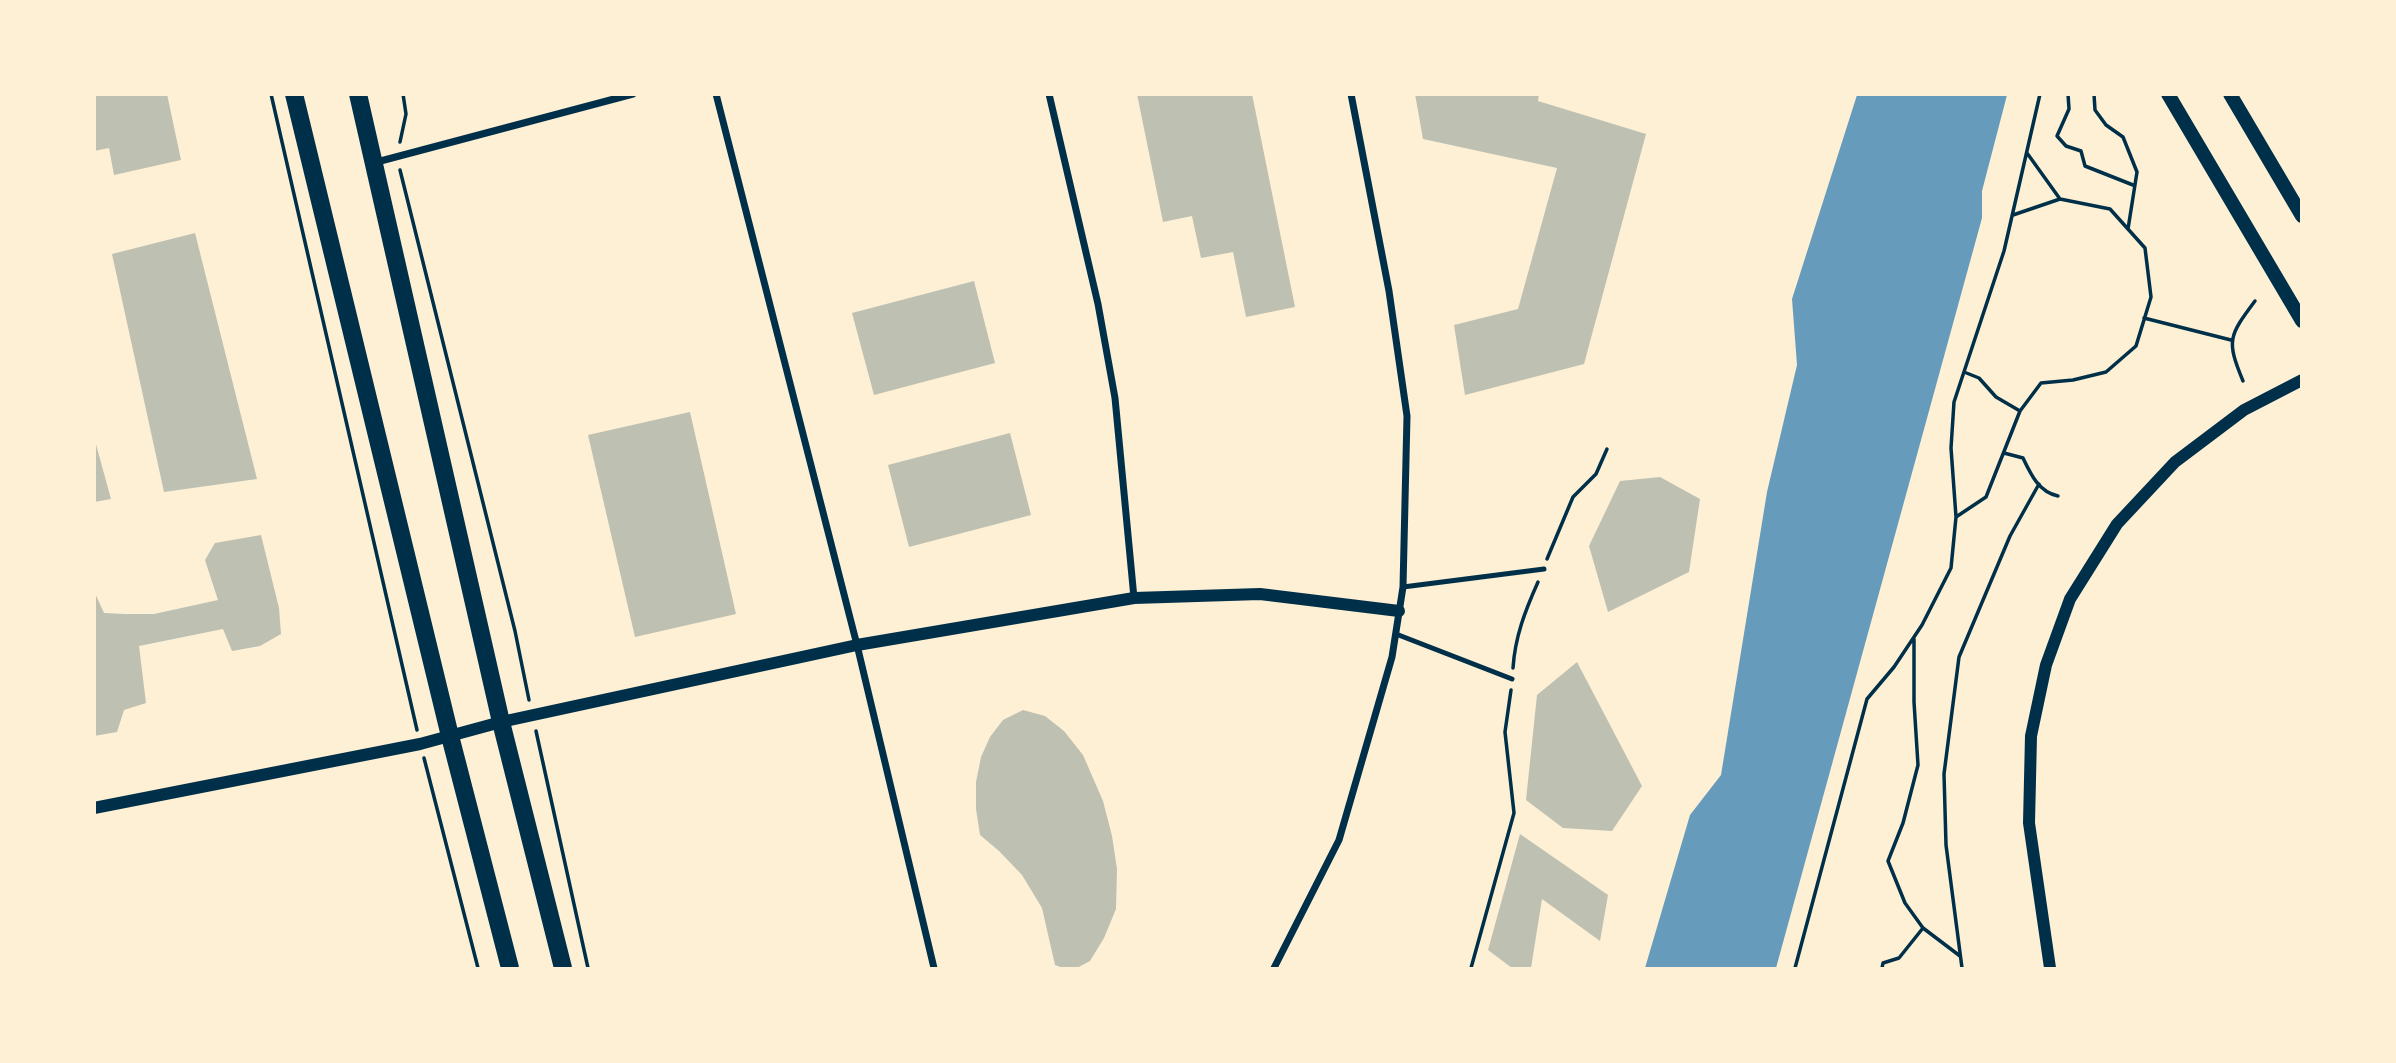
<!DOCTYPE html>
<style>
body{margin:0}
#map{position:relative;width:2396px;height:1063px;overflow:hidden;background:#fdf0d5;font-family:Ubuntu,sans-serif}
canvas{display:block}
.frame{position:absolute;inset:0;border:96px solid #fdf0d5;pointer-events:none}
</style>
<div id="map">
<canvas width="2396" height="1063"></canvas>
<div class="frame"></div>
</div>
<script>
const context = document.querySelector('canvas').getContext('2d');
context.lineJoin = 'round';
function paint(path, color) { context.fillStyle = color; context.fill(path, 'evenodd'); }
function trace(path, color, width, dash) { context.strokeStyle = color; context.lineWidth = width; context.lineCap = dash ? 'butt' : 'round'; context.setLineDash(dash || []); context.stroke(path); }
paint(new Path2D(`
 M1857,95H2007L1982,191V218L1776,968H1645L1690,815L1721,775L1767,492L1797,365L1792,299Z`), '#669bbc');
paint(new Path2D(`
 M94,94H167L181,160L114,175L109,148L94,151Z
 M1137,94H1252L1295,307L1246,317L1233,252L1201,258L1192,216L1163,222Z
 M1415,94H1539L1538,101L1646,134L1584,364L1465,395L1454,325L1518,309L1557,168L1423,139Z
 M195,233L257,479L164,492L112,254Z
 M974,281L995,363L874,395L852,313Z
 M690,412L736,614L635,637L588,435Z
 M1010,433L1031,515L909,547L888,465Z
 M94,437L111,499L94,502Z
 M1660,477L1700,499L1689,572L1608,612L1589,546L1620,481Z
 M261,535L279,608L281,634L260,646L232,651L223,629L139,646L146,703L124,710L117,732L94,736V591L104,613L125,614H154L218,600L205,560L215,543Z
 M1577,662L1642,786L1612,831L1563,828L1526,800L1537,695Z
 M1023,710L1045,716L1064,731L1083,755L1103,801L1112,836L1117,869L1116,909L1104,938L1090,961L1077,968H1063L1055,965L1042,908L1022,875L999,851L980,835L976,809V782L981,757L990,737L1003,720Z
 M1520,834L1608,895L1600,941L1542,899L1531,968H1512L1488,950Z`), '#bec0b2');
trace(new Path2D(`
 M271,94L417,730
 M2068,94L2069,109L2057,136L2066,146L2081,151L2085,166L2133,185
 M2094,94L2095,110L2106,125L2123,137L2137,172L2128,229
 M400,142L406,114L403,94
 M2027,153L2060,199
 M400,170L515,631L529,700
 M2144,318L2231,340
 M1964,372L1979,378L1996,397L2020,411
 M2243,381C2226,340 2229,336 2255,301
 M2004,453L2023,458C2031,475 2039,492 2058,496
 M1956,517L1986,497L2020,411L2041,383L2073,380L2106,372L2136,346L2151,297L2145,248L2110,209L2060,199L2013,215
 M1547,559L1573,497L1596,474L1607,449
 M1914,639V702L1918,765L1903,823L1888,861L1905,903L1923,928L1960,956
 M1513,668C1515,637 1525,611 1538,582
 M536,731L588,968
 M424,758L478,968
 M1471,968L1514,813L1505,732L1511,690
 M1795,968L1867,699L1894,667L1922,625L1951,568L1956,517L1951,448L1954,402L2004,251L2040,94
 M1882,968L1883,963L1899,958L1923,928
 M1962,968L1946,845L1944,774L1959,657L2010,536L2039,484`), '#003049', 3.5);
trace(new Path2D(`
 M1403,587L1544,569
 M1396,634L1512,679`), '#003049', 5);
trace(new Path2D(`
 M716,94L857,645L934,968
 M1049,94L1098,304L1115,398L1134,598
 M373,163L633,94
 M1274,968L1339,840L1392,657L1403,587L1407,416L1389,291L1351,94`), '#003049', 7);
trace(new Path2D(`
 M94,808L420,744L501,722L857,645L1134,598L1260,594L1399,611
 M2050,968L2029,823L2031,736L2046,665L2070,599L2117,524L2175,462L2244,410L2302,380`), '#003049', 12);
trace(new Path2D(`
 M2168,94L2302,321
 M2230,94L2302,216`), '#003049', 14);
trace(new Path2D(`
 M294,94L450,736L510,968
 M358,94L501,722L563,968`), '#003049', 18);
</script>
